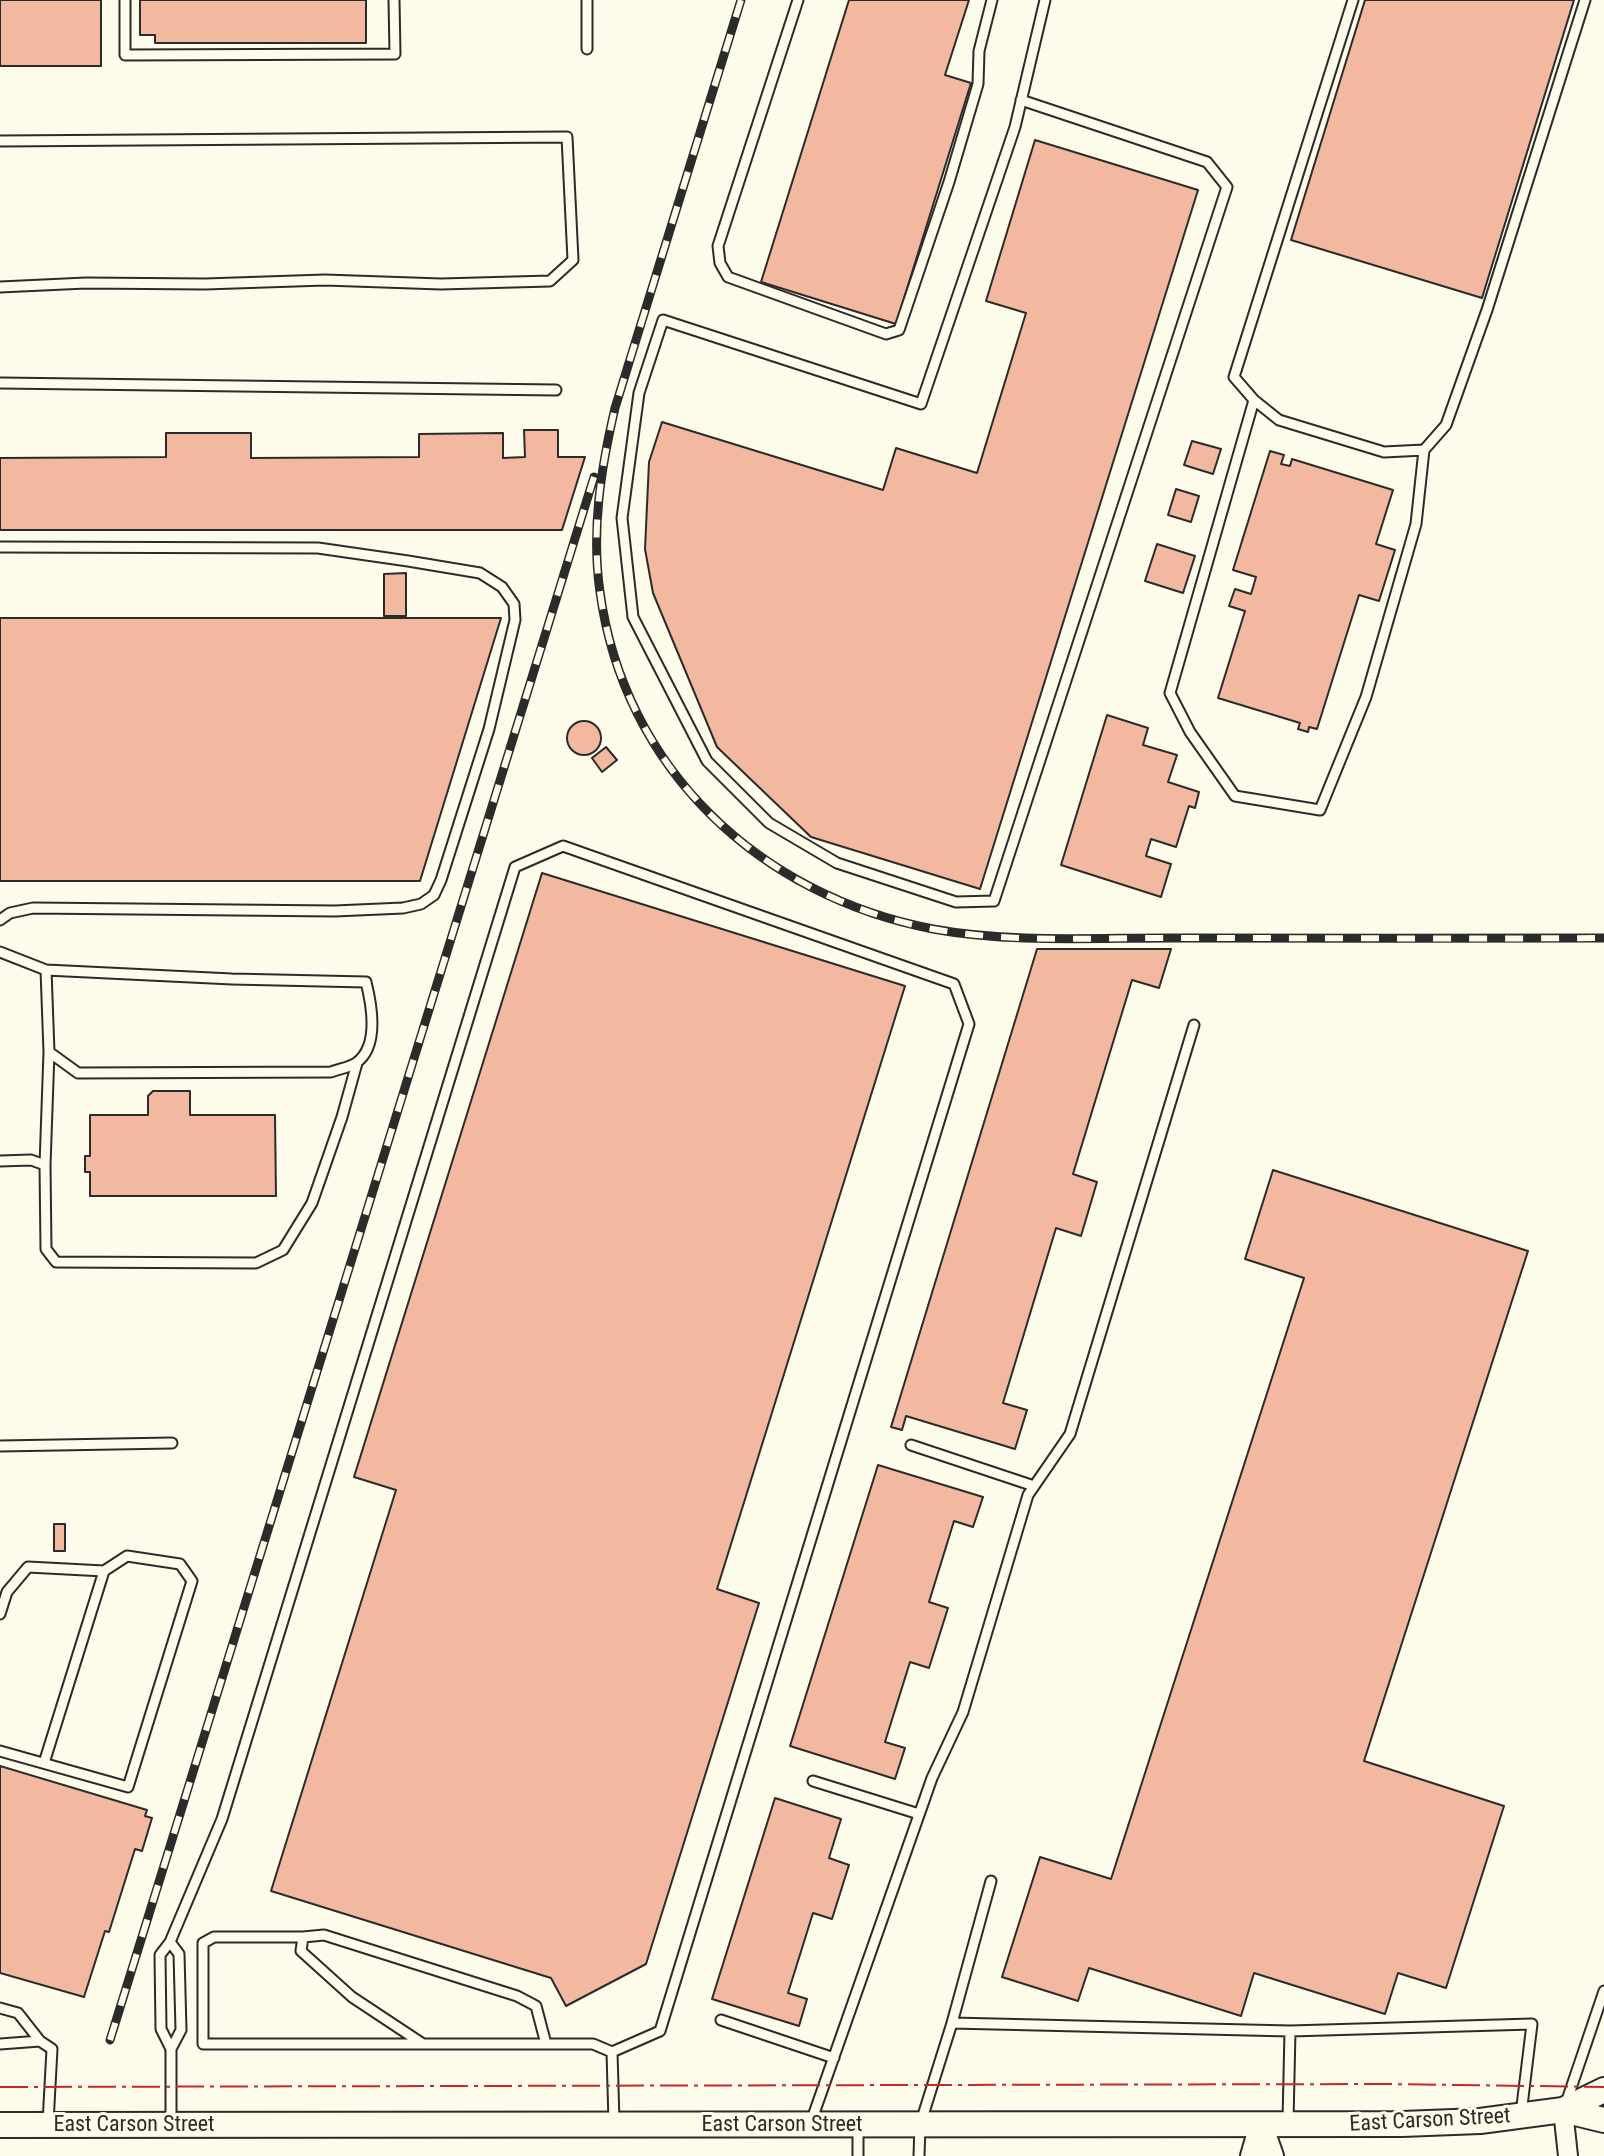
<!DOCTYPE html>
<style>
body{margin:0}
canvas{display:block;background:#fdfbea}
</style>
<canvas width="1604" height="2156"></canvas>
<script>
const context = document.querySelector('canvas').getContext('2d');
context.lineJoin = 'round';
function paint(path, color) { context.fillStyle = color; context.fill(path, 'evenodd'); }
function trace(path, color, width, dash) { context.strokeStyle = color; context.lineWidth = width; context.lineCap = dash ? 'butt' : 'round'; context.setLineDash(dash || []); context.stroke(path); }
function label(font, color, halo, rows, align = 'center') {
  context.font = font + ' "Roboto Condensed",sans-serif'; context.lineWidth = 6; context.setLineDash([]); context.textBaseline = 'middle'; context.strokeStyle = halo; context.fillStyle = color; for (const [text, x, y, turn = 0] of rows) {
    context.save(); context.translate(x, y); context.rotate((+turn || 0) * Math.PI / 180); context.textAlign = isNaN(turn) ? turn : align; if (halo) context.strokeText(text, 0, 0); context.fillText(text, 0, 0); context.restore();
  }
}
const building = new Path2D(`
 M0,0H101V66H0Z
 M140,0H366V43H155V35H140Z
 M849,0H969L945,75L971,83L896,324L761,282Z
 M1365,0H1574L1482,298L1291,240Z
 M1035,140L1198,190L980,889L811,837L717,747L653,593L645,549L649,462L662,422L883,490L896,448L977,473L1026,313L986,301Z
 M524,430H558V457H585L562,530H0V458L166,457V433H251V458L419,457V434L503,433V458L525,457Z
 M1192,441L1221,449L1213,474L1184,465Z
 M1270,451L1284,455L1281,464L1290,466L1292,459L1393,490L1376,544L1395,550L1379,601L1359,595L1317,729L1309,727L1308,732L1298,729L1300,723L1218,698L1245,611L1229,606L1235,589L1251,594L1256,577L1233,570Z
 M1176,489L1199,496L1191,522L1168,515Z
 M1157,544L1195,556L1183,593L1145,581Z
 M406,573V616H384V574Z
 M0,618H501L420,881H0Z
 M1107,715L1148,728L1143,745L1177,755L1168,782L1199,792L1195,808L1189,806L1176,847L1151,839L1146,856L1171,864L1161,897L1061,865Z
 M567 738a17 17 0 1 1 34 0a17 17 0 1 1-34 0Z
 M606,747L617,760L602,772L592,758Z
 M542,873L905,986L717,1589L759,1603L646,1964L566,2006L551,1978L271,1891L396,1490L354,1477Z
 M1037,949H1171L1159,988L1132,980L1073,1174L1097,1182L1081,1236L1056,1228L1003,1403L1027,1410L1015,1449L906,1416L902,1430L891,1427Z
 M153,1091H190V1115H275L276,1196H90V1172H85V1156H90V1115H148V1096Z
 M1273,1170L1528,1251L1364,1761L1504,1806L1446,1988L1398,1973L1385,2014L1254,1973L1241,2016L1089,1968L1078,2001L1002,1977L1040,1857L1111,1879L1304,1278L1245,1259Z
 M878,1465L983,1497L973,1527L954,1521L929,1602L948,1608L929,1668L910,1662L885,1742L905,1748L895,1779L790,1746Z
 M54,1524H65V1551H54Z
 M0,1766L147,1810L145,1816L152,1818L142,1851L135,1849L109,1932L105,1931L84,1997L0,1973Z
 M775,1798L841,1819L829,1858L849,1865L832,1919L813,1913L788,1993L807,1999L799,2026L712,1999Z`);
paint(building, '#f2b8a0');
trace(building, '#2b2b2b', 2);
const service = new Path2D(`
 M125,0V55L395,54L394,0
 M587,0V49
 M798,0L718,246L720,263L728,277L886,334L899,330L949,182L978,84L979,51L992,0
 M1353,0L1234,377L1254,400L1279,420L1384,452L1424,450L1446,425L1487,310L1585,0
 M1021,100L1207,162L1227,187L994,901L956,902L837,863L769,823L707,761L633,617L622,518L639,393L663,320L921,404L1015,127L1045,0
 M0,141L567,137L573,260L550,281L441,284L325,280L205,284L86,283L0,287
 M0,383L556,390
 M1254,400L1170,693L1190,732L1235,796L1320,810L1366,697L1416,524L1424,450
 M0,547L318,548L408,561L480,573L502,587L514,604L515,620L489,729L441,880L434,895L421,904L403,908L335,911L33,908L10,913L0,920
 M0,952L46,970L232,979L366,982C372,1006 379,1047 356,1063C350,1067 339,1069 331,1072L78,1073L49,1052L46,970
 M0,1161L31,1160L45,1165L46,1249L56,1262L256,1263L283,1250L312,1203L342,1117L357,1063
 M45,1165L49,1052
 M911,1445L1034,1486
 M0,1446L172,1443
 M0,1614L7,1592L28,1567L104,1571L44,1763
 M0,1751L128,1787L192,1581L180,1564L127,1556L104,1571
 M813,1781L919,1814
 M991,1881L952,2023L1290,2031L1288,2121
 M170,1942L179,1954L181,2030L171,2049V2125
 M0,2008L18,2013L40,2041
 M721,2020L834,2058
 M1290,2031L1532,2024L1521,2114
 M0,2044L40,2041L52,2049L48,2123
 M423,2044L352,1997L301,1951L303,1937L324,1935L517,1996L536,2006L546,2044
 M171,2049L161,2029L160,1955L170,1942L222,1819L515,867L563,846L954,984L969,1024L660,2031L612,2052L593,2044H203V1943L214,1937H303
 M612,2052L614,2122
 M1566,2103L1604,1991
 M811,2122L932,1778L963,1712L1028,1495L1070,1434L1194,1025
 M858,2156V2125
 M919,2156L920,2125L952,2023`);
const minor = new Path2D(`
 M1563,2110L1568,2156`);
const tertiary = new Path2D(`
 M1261,2125L1272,2156
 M1252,2156L1261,2125`);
const secondary = new Path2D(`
 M1563,2110L1604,2120
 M0,2125L1402,2124L1480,2121L1563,2110L1604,2090`);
trace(service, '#2b2b2b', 13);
trace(minor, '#2b2b2b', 22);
trace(tertiary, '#2b2b2b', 26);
trace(secondary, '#2b2b2b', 28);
trace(service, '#fdfbea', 9);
trace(minor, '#fdfbea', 18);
trace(tertiary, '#fdfbea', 22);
trace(secondary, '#fdfbea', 24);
const rail = new Path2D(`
 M741,0L615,408C601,468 591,530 600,592C624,769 760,896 933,929C1015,944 1103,937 1186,938C1325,938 1465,939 1604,938
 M110,2040L594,477`);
trace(rail, '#2b2b2b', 9);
trace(rail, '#fdfbea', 6, [18]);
trace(new Path2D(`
 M0,2087L1388,2084L1604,2087`), '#c62828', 2, [28, 6, 4, 6]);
label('22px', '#2b2b2b', '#fdfbea', [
 ["East Carson Street",1430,2121,-3],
 ["East Carson Street",134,2125],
 ["East Carson Street",782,2125]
]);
</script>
